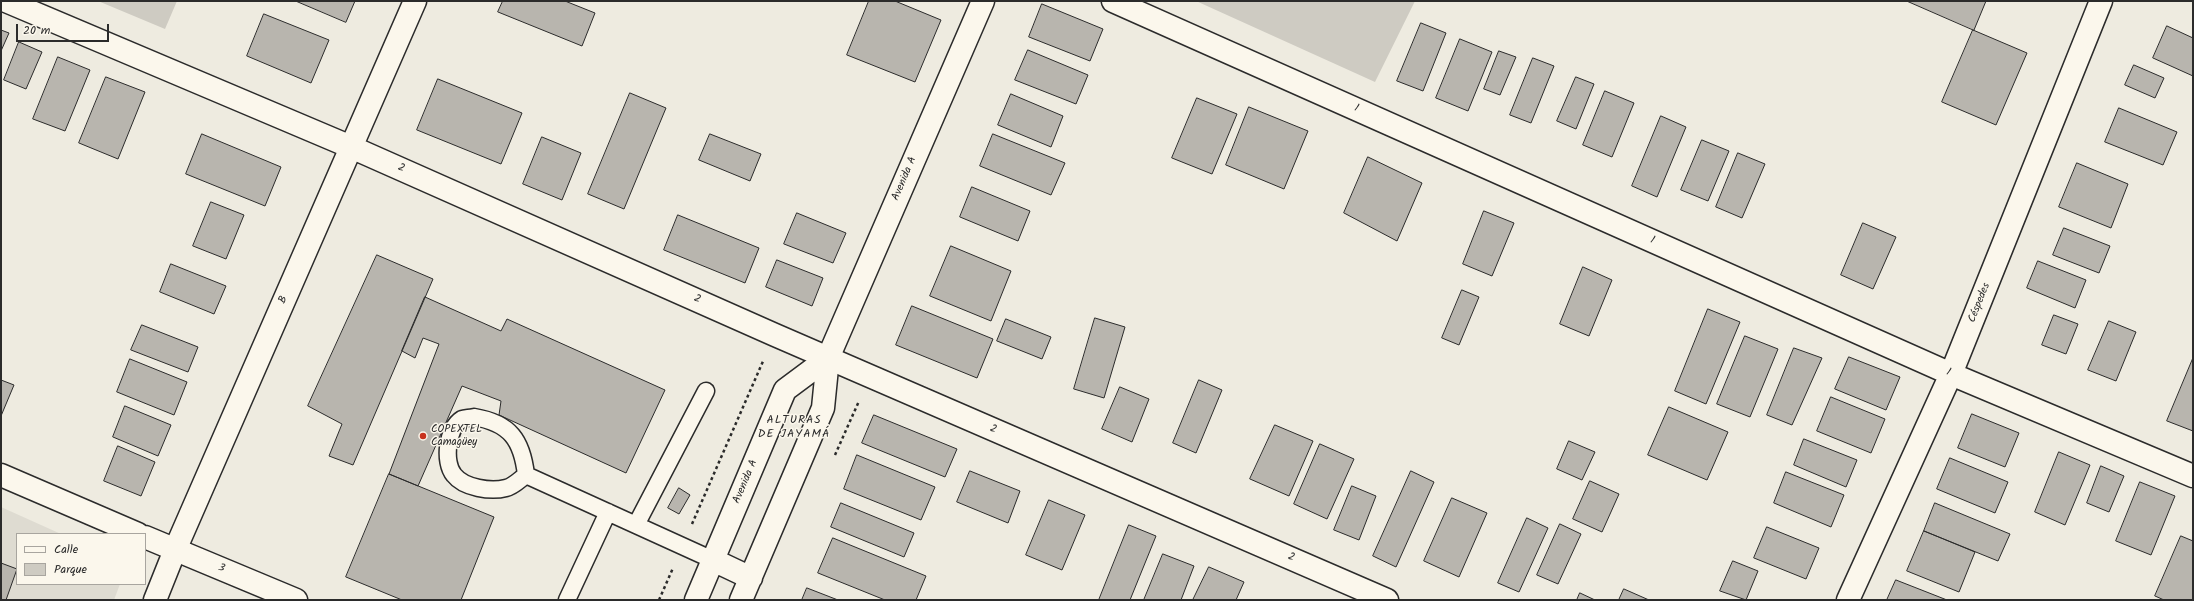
<!DOCTYPE html>
<meta charset="utf-8">
<style>
body{margin:0}
#map{position:relative;width:2194px;height:601px;overflow:hidden;background:#eeebe0;font-family:Kalam,sans-serif}
canvas{display:block}
.frame{position:absolute;inset:0;border:2px solid #2b2b2b;pointer-events:none}
.legend{position:absolute;left:16px;top:533px;width:130px;height:52px;box-sizing:border-box;background:#fbf7ec;border:1px solid #a8a59f;margin:0;padding:5px 7px;list-style:none;font-size:12px;color:#2b2b2b}
.legend li{display:flex;align-items:center;gap:8px;height:20px}
.legend b{width:20px;border:1px solid #a8a59f}
.scale{position:absolute;left:16px;top:24px;width:93px;height:18px;box-sizing:border-box;border:2px solid #2b2b2b;border-top:0;padding-left:5px;font-size:12px;line-height:14px;white-space:nowrap;color:#2b2b2b;-webkit-text-stroke:3px #fbf7ec;paint-order:stroke}
</style>
<div id="map">
<canvas width="2194" height="601"></canvas>
<div class="frame"></div>
<ul class="legend">
<li><b style="height:5px;background:#fbf7ec"></b>Calle</li>
<li><b style="height:11px;background:#cecbc2"></b>Parque</li>
</ul>
<div class="scale">20 m</div>
</div>
<script>
const context = document.querySelector('canvas').getContext('2d');
context.lineJoin = 'round';
function paint(path, color) { context.fillStyle = color; context.fill(path, 'evenodd'); }
function trace(path, color, width, dash) { context.strokeStyle = color; context.lineWidth = width; context.lineCap = dash ? 'butt' : 'round'; context.setLineDash(dash || []); context.stroke(path); }
function label(font, color, halo, rows, align = 'center') {
  context.font = font + ' Kalam,sans-serif'; context.lineWidth = 3; context.setLineDash([]); context.textBaseline = 'middle'; context.strokeStyle = halo; context.fillStyle = color; for (const [text, x, y, turn = 0] of rows) {
    context.save(); context.translate(x, y); context.rotate((+turn || 0) * Math.PI / 180); context.textAlign = isNaN(turn) ? turn : align; if (halo) context.strokeText(text, 0, 0); context.fillText(text, 0, 0); context.restore();
  }
}
paint(new Path2D(`
 M1,507L61,534H17V584H120L114,600H1Z`), '#dedbd1');
paint(new Path2D(`
 M98,1H177L165,29Z
 M1196,1H1415L1375,82Z`), '#cecbc2');
const building = new Path2D(`
 M296,1H355L346,22Z
 M503,1H565L595,13L582,46L498,12Z
 M869,1H895L941,20L915,82L847,55Z
 M1907,1H1986L1974,30Z
 M1042,4L1103,29L1090,61L1029,37Z
 M264,14L329,40L311,83L247,56Z
 M1421,23L1446,33L1423,91L1397,81Z
 M2167,26L2193,38V76L2153,58Z
 M1,30L9,33L1,51Z
 M1973,30L2027,53L1996,125L1942,102Z
 M1460,39L1492,52L1468,111L1436,98Z
 M19,42L42,52L26,89L4,80Z
 M1028,50L1088,75L1076,104L1015,80Z
 M1499,51L1516,57L1500,95L1484,89Z
 M58,57L90,70L65,131L33,119Z
 M1533,58L1554,66L1531,123L1510,115Z
 M2134,65L2164,78L2155,98L2125,85Z
 M106,77L145,92L118,159L79,143Z
 M1576,77L1594,84L1576,129L1557,121Z
 M438,79L522,113L501,164L417,130Z
 M1605,91L1634,103L1612,157L1583,145Z
 M630,93L666,108L624,209L588,194Z
 M1011,94L1063,116L1051,147L998,125Z
 M1197,98L1237,114L1212,174L1172,158Z
 M1249,107L1308,131L1284,189L1226,165Z
 M2119,108L2177,132L2163,165L2105,142Z
 M1661,116L1686,127L1657,197L1632,186Z
 M202,134L281,167L265,206L186,174Z
 M710,134L761,154L750,181L699,160Z
 M993,134L1065,163L1051,195L980,166Z
 M542,137L581,153L562,200L523,184Z
 M1702,140L1729,151L1708,201L1681,190Z
 M1738,153L1765,164L1742,218L1716,207Z
 M1368,157L1422,183L1397,241L1344,213Z
 M2077,163L2128,184L2111,228L2059,207Z
 M972,187L1030,211L1018,241L960,217Z
 M211,202L244,215L226,259L193,246Z
 M1484,211L1514,223L1492,276L1463,264Z
 M797,213L846,233L833,263L784,244Z
 M678,215L759,248L745,283L664,250Z
 M1863,223L1896,237L1873,289L1841,275Z
 M2064,228L2110,246L2099,273L2053,255Z
 M951,246L1011,271L991,321L930,296Z
 M377,255L433,279L353,465L329,456L342,424L308,406Z
 M777,260L823,278L812,306L766,287Z
 M2038,261L2086,280L2075,308L2027,288Z
 M171,264L226,286L214,314L160,292Z
 M1583,267L1612,280L1589,336L1560,324Z
 M1462,290L1479,297L1459,345L1442,338Z
 M425,297L501,331L507,319L665,390L626,473L499,415L501,401L462,386L418,486L389,474L439,344L423,338L415,358L402,351Z
 M912,306L993,339L977,378L896,345Z
 M1708,309L1740,322L1706,404L1675,391Z
 M2054,315L2078,324L2066,354L2042,345Z
 M1095,318L1125,327L1104,398L1074,389Z
 M1006,319L1051,337L1042,359L997,341Z
 M2109,321L2136,332L2116,381L2088,370Z
 M142,325L198,347L188,372L131,350Z
 M1745,336L1778,349L1750,417L1717,404Z
 M1794,348L1822,358L1792,425L1767,415Z
 M1849,357L1900,377L1886,410L1835,389Z
 M2193,358V431L2167,421Z
 M130,359L187,382L174,415L117,392Z
 M1,380L14,385L1,416Z
 M1199,380L1222,390L1196,453L1173,443Z
 M1120,387L1149,399L1132,442L1102,429Z
 M1831,397L1885,419L1871,453L1817,431Z
 M125,406L171,425L158,456L113,437Z
 M1669,407L1728,432L1707,480L1648,455Z
 M1972,414L2019,433L2005,467L1958,448Z
 M874,415L957,449L945,477L862,443Z
 M1275,425L1313,441L1289,496L1250,479Z
 M1804,439L1857,460L1846,487L1794,465Z
 M1569,441L1595,452L1582,480L1557,469Z
 M1320,444L1354,459L1327,519L1294,504Z
 M118,446L155,462L141,496L104,481Z
 M2059,452L2090,465L2065,525L2035,512Z
 M857,455L935,487L921,520L844,489Z
 M1950,458L2008,482L1995,513L1937,489Z
 M2101,466L2124,476L2109,512L2087,503Z
 M970,471L1020,491L1008,523L957,502Z
 M1411,471L1434,482L1396,567L1373,556Z
 M1786,472L1844,495L1831,527L1774,503Z
 M389,474L494,517L461,600H402L346,577Z
 M1590,481L1619,494L1602,532L1573,519Z
 M2140,482L2175,496L2151,555L2116,541Z
 M1352,486L1376,496L1359,540L1334,530Z
 M679,488L690,495L679,514L668,508Z
 M1452,498L1487,513L1459,577L1424,561Z
 M1049,500L1085,515L1062,570L1026,555Z
 M841,503L914,533L904,557L831,527Z
 M1935,503L2010,534L1998,561L1924,531Z
 M1527,518L1548,528L1519,592L1498,583Z
 M1560,524L1581,534L1558,584L1537,575Z
 M1129,525L1156,536L1130,600H1099Z
 M1767,527L1819,548L1806,579L1754,558Z
 M1924,531L1975,552L1959,592L1907,571Z
 M2181,536L2193,541V598L2192,600H2164L2155,596Z
 M833,538L926,576L916,600H885L818,573Z
 M1163,554L1194,566L1181,600H1144Z
 M1733,561L1758,571L1746,600L1720,591Z
 M1,563L17,569L6,600H1Z
 M1209,567L1244,582L1236,600H1193Z
 M1896,580L1947,600H1887Z
 M807,588L838,600H802Z
 M1624,589L1649,600H1619Z
 M1580,593L1595,600H1577Z`);
paint(building, '#b8b5ae');
trace(building, '#2b2b2b', 1);
const lane = new Path2D(`
 M474,417C510,423 522,440 526,475C519,480 514,486 506,488C491,492 464,488 454,475C443,462 447,428 462,419C465,418 471,418 474,417Z
 M526,475L713,560
 M636,525L706,391
 M567,600L608,512`);
const street = new Path2D(`
 M6,1L351,147L775,335L1387,600
 M1113,1L1951,374L2193,476
 M155,600L175,550L415,1
 M1848,600L1951,374L2101,1`);
const secondary = new Path2D(`
 M1,475L138,534
 M145,537L296,600
 M713,560L751,578
 M696,600L785,390L828,358
 M741,600L823,408L828,358L983,1`);
trace(lane, '#2b2b2b', 19);
trace(street, '#2b2b2b', 25);
trace(secondary, '#2b2b2b', 25);
trace(new Path2D(`
 M835,455L859,401
 M692,524L764,359
 M659,600L673,568`), '#2b2b2b', 2.5, [3, 3]);
trace(lane, '#fbf7ec', 16);
trace(street, '#fbf7ec', 22);
trace(secondary, '#fbf7ec', 22);
for (const [x, y, r, color] of [
 [423,436,4,"#c8321e"]
]) { const dot = new Path2D(); dot.arc(x, y, r, 0, 2 * Math.PI); context.fillStyle = color; context.fill(dot); trace(dot, '#fbf7ec', 1.5); }
label('11px', '#2b2b2b', '#fbf7ec', [
 ["1",1356,109,24],
 ["2",401,169,24],
 ["Avenida A",905,179,-67],
 ["1",1652,241,24],
 ["B",284,300,-66],
 ["2",697,300,24],
 ["Céspedes",1980,303,-68],
 ["1",1948,373,24],
 ["2",993,430,23],
 ["Avenida A",746,482,-67],
 ["2",1291,558,23],
 ["3",221,569,22]
]);
label('11px', '#2b2b2b', '#fbf7ec', [
 ["COPEXTEL",431,430],
 ["Camagüey",431,443]
], 'left');
context.letterSpacing = '1px';
label('12px', '#2b2b2b', '#fbf7ec', [
 ["ALTURAS",794,421],
 ["DE JAYAMÁ",794,435]
]);
context.letterSpacing = '0px';
</script>
